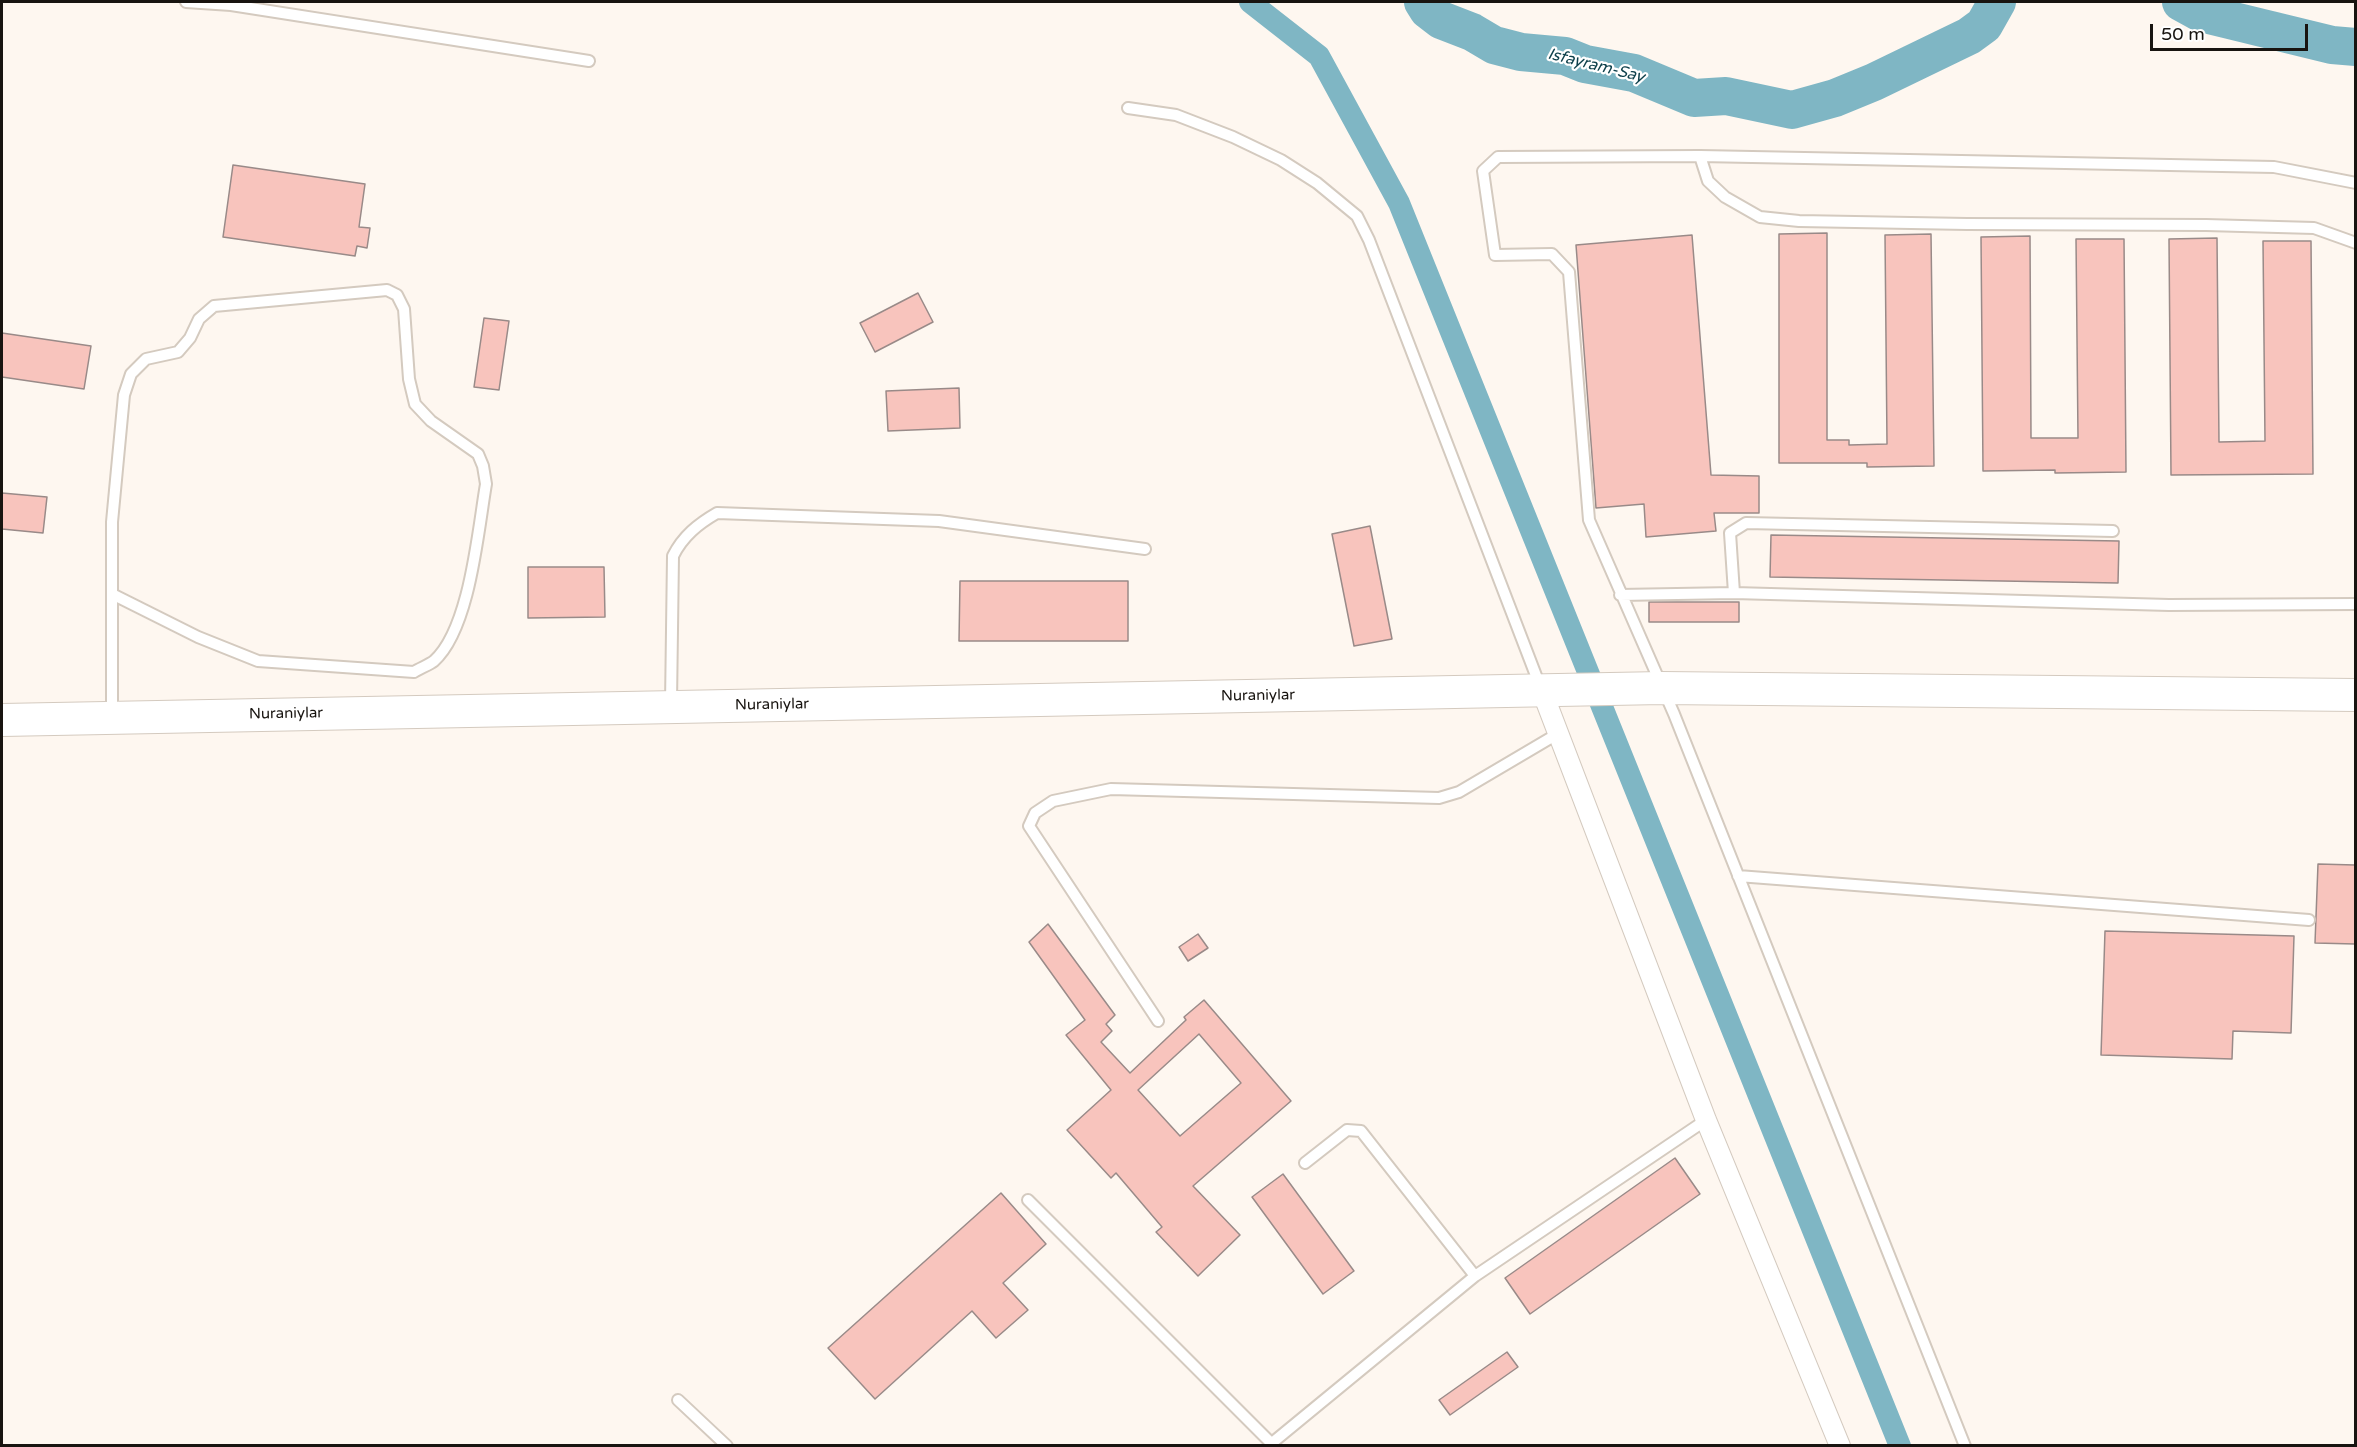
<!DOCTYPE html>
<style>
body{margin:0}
#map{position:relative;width:2357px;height:1447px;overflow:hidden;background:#fef7f0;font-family:"Varela Round",sans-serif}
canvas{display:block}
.frame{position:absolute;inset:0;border:3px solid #181410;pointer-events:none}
.scale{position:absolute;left:2150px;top:24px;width:158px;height:27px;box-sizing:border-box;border:3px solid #181410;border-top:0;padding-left:8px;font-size:18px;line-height:21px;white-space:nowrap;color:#181410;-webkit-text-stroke:4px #fff;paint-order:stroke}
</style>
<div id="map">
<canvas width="2357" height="1447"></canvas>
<div class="frame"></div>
<div class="scale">50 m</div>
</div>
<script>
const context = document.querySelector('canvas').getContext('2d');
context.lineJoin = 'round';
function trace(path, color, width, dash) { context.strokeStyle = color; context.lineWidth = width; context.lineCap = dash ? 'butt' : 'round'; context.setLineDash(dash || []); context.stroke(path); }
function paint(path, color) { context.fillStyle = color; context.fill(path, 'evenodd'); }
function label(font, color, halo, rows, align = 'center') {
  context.font = font + ' "Varela Round",sans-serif'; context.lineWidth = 4.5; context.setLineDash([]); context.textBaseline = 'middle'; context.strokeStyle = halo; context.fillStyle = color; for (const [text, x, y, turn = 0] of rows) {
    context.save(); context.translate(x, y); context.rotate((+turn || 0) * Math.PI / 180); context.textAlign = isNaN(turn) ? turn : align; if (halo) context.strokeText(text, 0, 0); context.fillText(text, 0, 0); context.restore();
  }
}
trace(new Path2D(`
 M1250,2L1319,56L1399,203L1900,1446`), '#7fb6c4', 22);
trace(new Path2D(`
 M1423,2L1428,10L1441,20L1472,32L1494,45L1521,52L1565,56L1585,64L1634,73L1694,98L1726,96L1792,110L1835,98L1874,82L1969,36L1984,25L1997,2
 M2181,2L2201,13L2332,45L2356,47`), '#7fb6c4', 38);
const building = new Path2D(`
 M233,165L365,184L359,227L370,228L367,248L357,246L355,256L223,237Z
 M1827,233V440H1849V445L1887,444L1885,235L1931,234L1934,466L1867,467V463H1779V234Z
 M1692,235L1711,475L1759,476V513H1714L1716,531L1646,537L1644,504L1596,508L1576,245Z
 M2030,236L2031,438H2078L2076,239H2124L2126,472L2055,473V470L1983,471L1981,237Z
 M2217,238L2219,442L2265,441L2263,241H2311L2313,474L2171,475L2169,239Z
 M918,293L933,322L875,352L860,323Z
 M484,318L509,321L499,390L474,387Z
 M2,333L91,346L84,389L2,377Z
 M959,388L960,428L888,431L886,391Z
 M2,493L47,497L43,533L2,529Z
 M1370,526L1392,639L1354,646L1332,534Z
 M1771,535L2119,541L2118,583L1770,577Z
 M528,567H604L605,617L528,618Z
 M960,581H1128V641H959Z
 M1649,602H1739V622H1649Z
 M2318,864L2355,865V944L2315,943Z
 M1048,924L1115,1015L1106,1024L1112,1031L1101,1042L1130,1073L1186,1020L1184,1017L1204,1000L1291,1101L1193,1186L1240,1235L1198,1276L1156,1232L1162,1227L1116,1173L1111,1178L1067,1130L1111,1090L1066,1035L1085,1020L1029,942ZM1199,1034L1241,1083L1180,1136L1138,1090Z
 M2105,931L2294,936L2291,1033L2233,1031L2232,1059L2101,1055Z
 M1198,934L1208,948L1188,961L1179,947Z
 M1675,1158L1700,1194L1530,1314L1505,1278Z
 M1283,1174L1354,1271L1323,1294L1252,1197Z
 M1001,1193L1046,1244L1003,1283L1028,1310L996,1338L972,1311L875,1399L828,1348Z
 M1507,1352L1518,1367L1450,1415L1439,1400Z`);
paint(building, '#f8c4bd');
trace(building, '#998a88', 1.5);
const service = new Path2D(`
 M186,2L231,5L589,61
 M1128,108L1176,115L1233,137L1281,160L1317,183L1357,216L1369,240L1540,686
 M1700,156L1708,181L1725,197L1760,217L1799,221L1967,224L2206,225L2314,228L2356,243
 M1734,593L1730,533L1746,523L2113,531
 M1620,595L1734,593L2169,605L2356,604
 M671,703L673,556C683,536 698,524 717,513L939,521L1145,549
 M112,714V522L124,395L131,374L146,359L178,352L190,338L199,319L214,306L387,290L397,295L404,309L409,379L415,404L431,421L478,454L483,466L486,484C478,530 470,629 434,661C429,665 420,668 414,672L258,661L198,637L112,594
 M1738,876L2309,920
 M1158,1021L1029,826L1035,813L1053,801L1111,789L1439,798L1459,792L1559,733
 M1305,1163L1347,1130L1361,1131L1475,1276
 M1028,1200L1274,1446
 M678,1400L727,1446
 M1272,1443L1475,1276L1706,1120
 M1965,1446L1674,714L1589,520L1569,272L1552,254L1495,255L1483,171L1498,157L1700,156L2274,167L2356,183`);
const minor = new Path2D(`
 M1542,691L1706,1120L1840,1446`);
const primary = new Path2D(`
 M2,720L1662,688L2356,695`);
trace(service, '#d4cabf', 14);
trace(minor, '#d4cabf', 22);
trace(primary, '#d4cabf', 34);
trace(service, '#fff', 10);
trace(minor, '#fff', 20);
trace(primary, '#fff', 32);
label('15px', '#181410', '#fff', [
 ["Nuraniylar",1258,696,-1],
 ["Nuraniylar",772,705,-1],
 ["Nuraniylar",286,714,-1]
]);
label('italic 16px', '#0f414c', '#fff', [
 ["Isfayram-Say",1596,66,14]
]);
</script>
